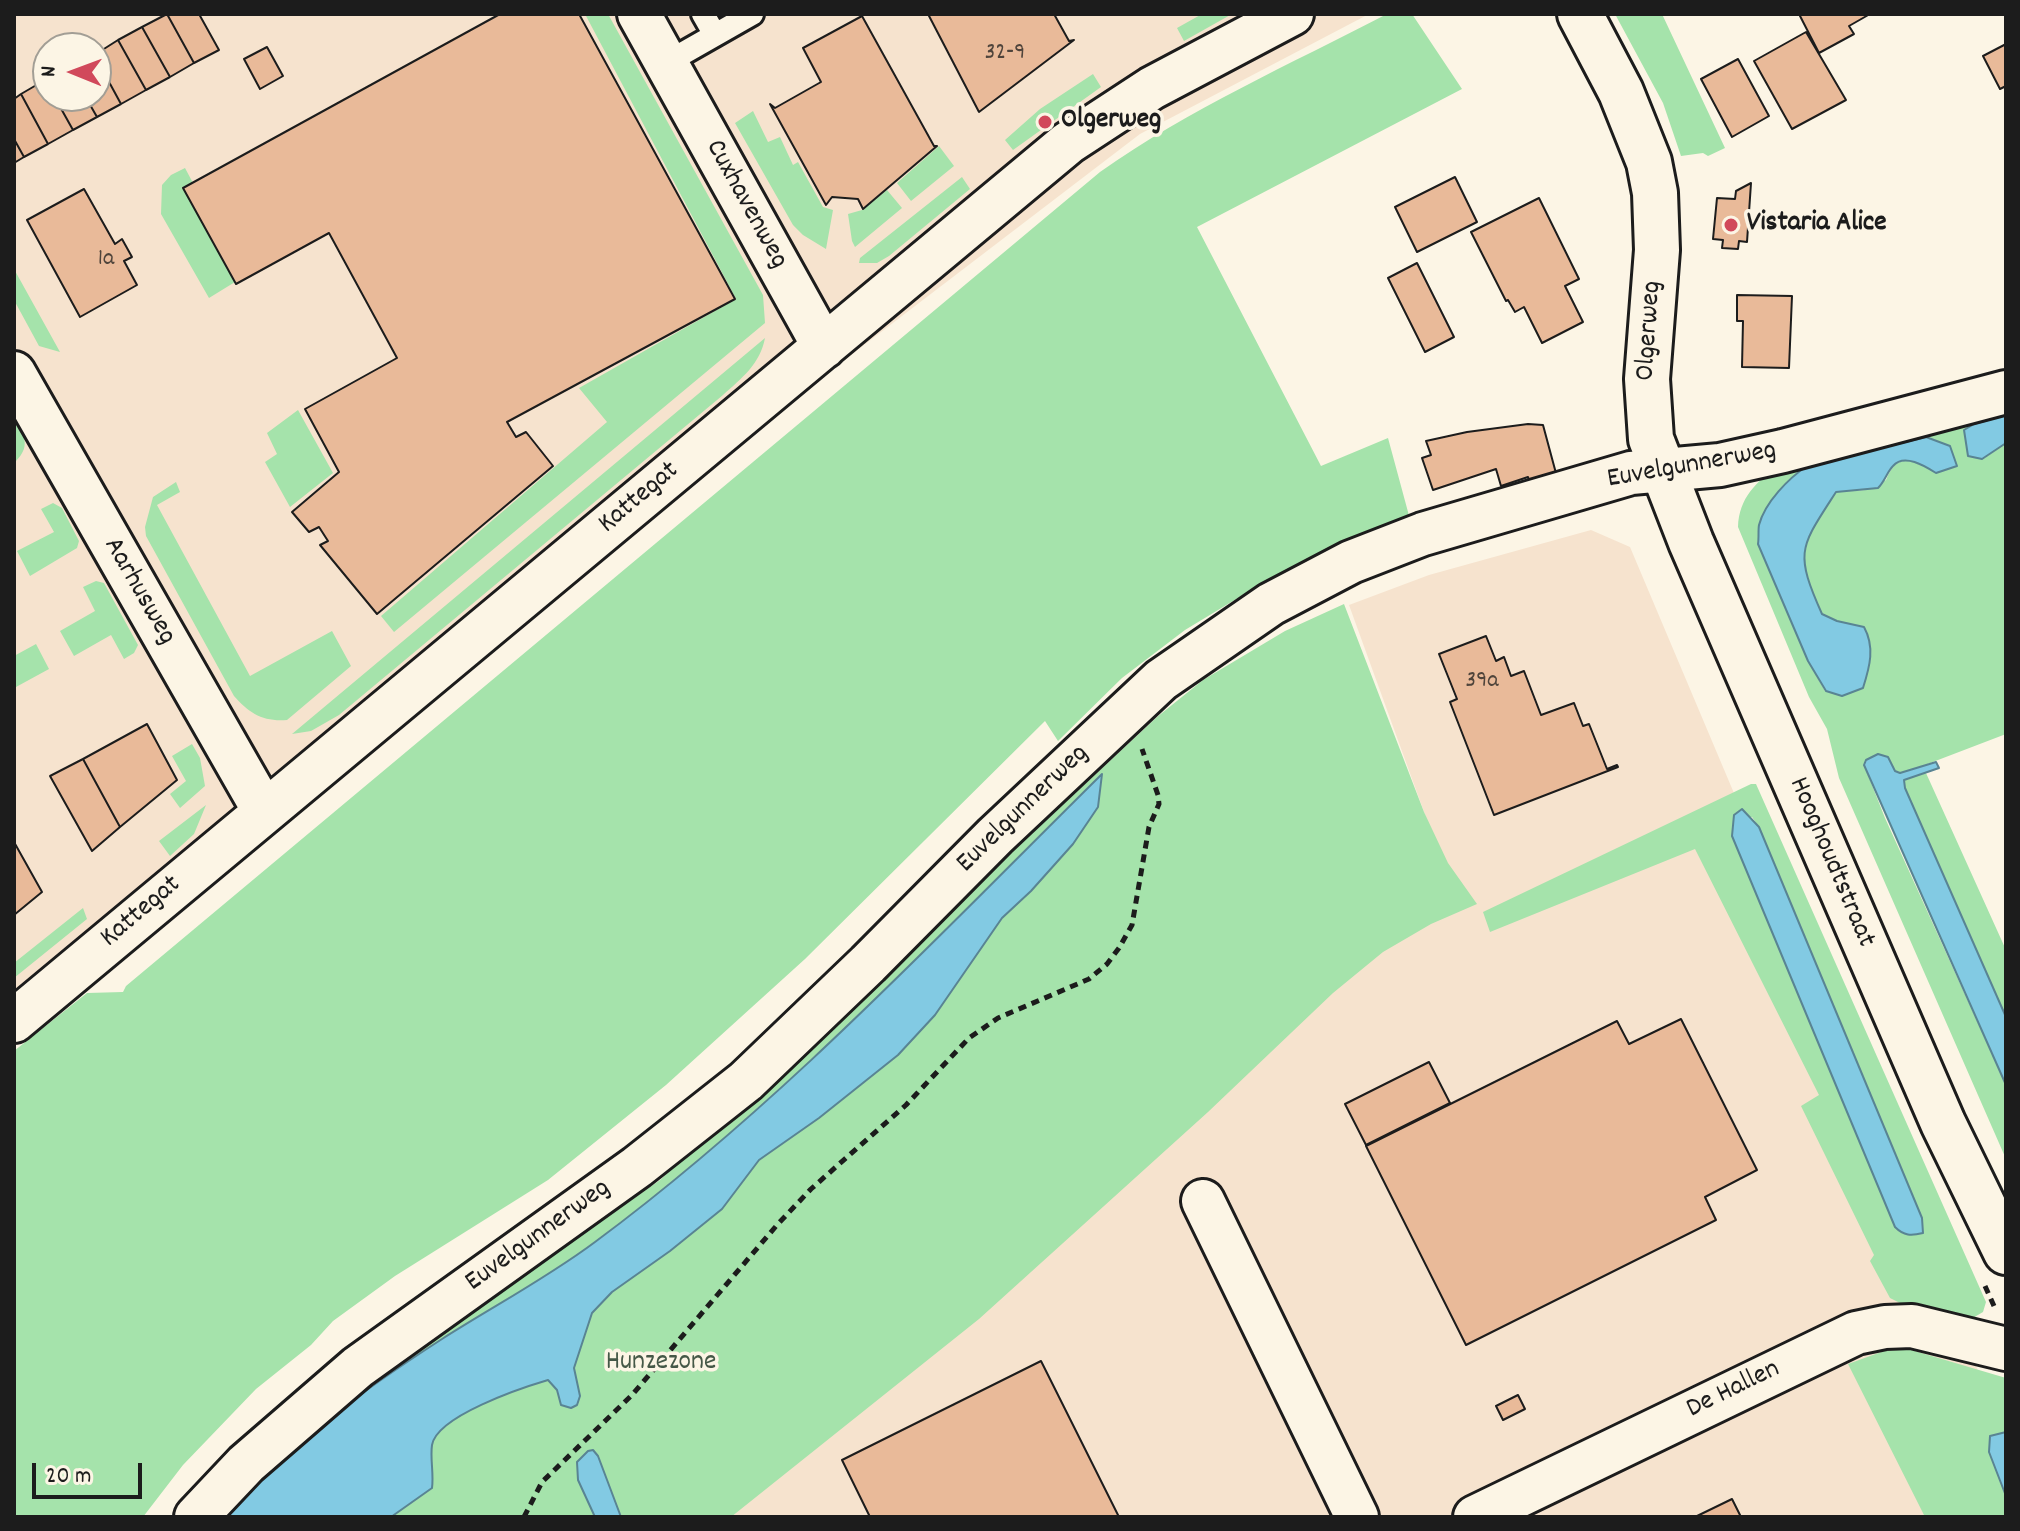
<!DOCTYPE html>
<style>
body{margin:0}
#map{position:relative;width:2020px;height:1531px;overflow:hidden;background:#fcf5e5;font-family:Dekko,sans-serif}
canvas{display:block}
.frame{position:absolute;inset:0;border:16px solid #1c1c1c;pointer-events:none}
.north{position:absolute;left:32px;top:32px;width:80px;height:80px;box-sizing:border-box;background:#fcf5e5;border:2px solid #a29e95;border-radius:50%;rotate:271deg;font-size:22px;font-weight:700;line-height:32px;text-align:center;color:#1c1c1c}
.north::after{content:'';display:block;margin:auto;width:28px;height:36px;background:#d1495b;clip-path:polygon(50% 0,100% 100%,50% 72%,0 100%)}
.scale{position:absolute;left:32px;top:1463px;width:110px;height:36px;box-sizing:border-box;border:4px solid #1c1c1c;border-top:0;padding-left:10px;font-size:24px;line-height:28px;white-space:nowrap;color:#1c1c1c;-webkit-text-stroke:6px #fcf5e5;paint-order:stroke}
</style>
<div id="map">
<canvas width="2020" height="1531"></canvas>
<div class="frame"></div>
<div class="north">N</div>
<div class="scale">20 m</div>
</div>
<script>
const context = document.querySelector('canvas').getContext('2d');
context.lineJoin = 'round';
function paint(path, color) { context.fillStyle = color; context.fill(path, 'evenodd'); }
function trace(path, color, width, dash) { context.strokeStyle = color; context.lineWidth = width; context.lineCap = dash ? 'butt' : 'round'; context.setLineDash(dash || []); context.stroke(path); }
function label(font, color, halo, rows, align = 'center') {
  context.font = font + ' Dekko,sans-serif'; context.lineWidth = 7; context.setLineDash([]); context.textBaseline = 'middle'; context.strokeStyle = halo; context.fillStyle = color; for (const [text, x, y, turn = 0] of rows) {
    context.save(); context.translate(x, y); context.rotate((+turn || 0) * Math.PI / 180); context.textAlign = isNaN(turn) ? turn : align; if (halo) context.strokeText(text, 0, 0); context.fillText(text, 0, 0); context.restore();
  }
}
paint(new Path2D(`
 M14,14H1369L1140,134L14,995ZM48,48H96V96H48Z
 M1591,530L1630,547L2006,1437V1517H715L1329,984L1457,903L1349,605L1429,575Z`), '#f6e3ce');
paint(new Path2D(`
 M585,14H608L763,295L765,323L394,632L381,616L607,422L579,388L736,299Z
 M1202,14H1232L1184,41L1177,28Z
 M1387,14H1412L1462,89L1197,227L1321,466L1388,438L1411,523L1333,552L1261,584L1185,630L1122,678L1058,741L1045,721L805,959L666,1085L548,1180L395,1276L333,1321L311,1345L256,1389L183,1465L143,1517H14V1051L87,993L123,992L126,986L1100,172C1189,109 1291,64 1387,14Z
 M1615,14H1662L1725,148L1708,156L1703,153L1681,156L1663,103Z
 M1093,74L1101,87L1013,150L1005,140L1040,109Z
 M753,111L768,142L780,137L793,165L798,162L823,207L833,210L826,249L803,235L793,225L735,123Z
 M939,146L954,166L911,201L897,183Z
 M185,168L193,183L184,188L235,282L209,298L161,214L162,185L171,175Z
 M962,177L970,189L889,256L877,263H859L860,258Z
 M887,190L902,208L855,247L852,241L848,214L862,210Z
 M14,269L60,352L39,346L14,300Z
 M765,338C760,364 742,378 723,395L339,715L311,731L292,734Z
 M2006,402V415L1974,424L1983,459L2006,443V734L1904,773L1895,771L1888,757L1878,754L1866,760L1864,765L1885,818L2006,1085V1159L1839,778L1827,729L1809,697L1738,527C1739,498 1756,482 1779,465ZM1926,437L1950,446L1957,465L1936,473C1915,460 1897,451 1886,480L1865,490L1836,492C1800,548 1794,551 1822,614L1837,621L1864,627L1825,691L1808,661L1758,544L1807,466Z
 M298,410L333,473L290,507L265,462L277,454L267,433Z
 M14,417C23,433 32,445 16,461Z
 M176,482L180,492L157,505L250,676L332,631L351,666L287,720C263,722 249,713 234,696L146,536L145,527L153,497Z
 M53,503L62,508L79,541L77,548L30,576L17,551L54,532L41,509Z
 M96,581L104,583L138,645L134,653L124,659L111,635L74,656L60,631L95,611L83,587Z
 M1344,604L1424,812L1448,863L1477,904L1431,924L1383,952L1333,993L1208,1112L979,1319L731,1517H234L315,1422L660,1180L1157,717L1203,680L1285,631Z
 M36,644L49,669L16,687L14,656Z
 M192,744L200,758L205,786L180,808L170,794L186,781L172,756Z
 M1926,773L2006,950V1017L1905,788L1903,780Z
 M1751,784H1756L1986,1302L1983,1312L1966,1322L1931,1308L1900,1303L1890,1298L1870,1261L1874,1255L1801,1106L1819,1095L1695,849L1490,932L1483,912ZM1752,817L1759,827L1922,1218L1923,1227H1895L1732,836V827Z
 M206,805L194,834L170,856L159,841Z
 M83,908L87,919L14,978V963Z
 M1908,1349L2006,1378V1432L1990,1436L1989,1451L2006,1496V1517H1925L1848,1364L1884,1351Z`), '#a5e3ab');
const water = new Path2D(`
 M2006,415V443L1982,459L1968,456L1964,430L1974,424Z
 M1926,437L1950,446L1957,466L1936,473C1925,466 1904,453 1893,466C1887,472 1885,481 1878,488L1836,492C1800,548 1794,551 1822,614L1837,621L1864,627C1875,647 1870,666 1863,688L1842,696L1826,691L1808,661L1758,544C1759,538 1758,530 1759,525C1765,502 1789,478 1807,466Z
 M1878,754L1888,757L1895,771L1900,773L1936,762L1939,768L1904,780L1905,788L2006,1017V1085L1864,765L1866,760Z
 M1102,774L1098,807L1073,844L1031,891L1002,918L935,1015L898,1055L819,1118L759,1160L722,1209L670,1251L612,1292L592,1313L574,1368L580,1396L577,1405L571,1408L561,1405L557,1390L548,1380C521,1388 437,1416 432,1445C430,1459 434,1474 432,1488L391,1517H220C283,1448 363,1390 442,1339C492,1307 547,1278 595,1242C780,1105 939,935 1102,774Z
 M1742,809L1759,827L1922,1218L1923,1233C1911,1236 1904,1236 1895,1227L1732,836L1734,815Z
 M2006,1432V1496L1989,1452L1990,1436Z
 M593,1450L598,1456L621,1517H595L578,1480L577,1462L588,1451Z`);
paint(water, '#82cae3');
trace(water, '#598493', 2);
const building = new Path2D(`
 M167,14L194,63L170,77L142,27Z
 M167,14H199L219,50L194,63Z
 M500,14H579L735,299L507,422L516,437L526,432L553,466L377,614L320,545L328,541L319,527L309,532L292,512L339,472L305,409L397,358L329,233L236,284L183,188Z
 M928,14H1054L1069,41L1074,40L979,112Z
 M1799,14H1870L1849,26L1854,34L1819,53Z
 M862,16L934,146H937L863,209L858,199L832,197L826,205L770,104L775,108L821,82L803,48Z
 M142,27L170,77L146,90L118,40Z
 M1806,32L1846,100L1792,129L1754,61Z
 M118,40L146,90L121,104L96,58V54Z
 M2006,44V86L2000,89L1983,56Z
 M267,47L283,76L260,89L244,59Z
 M96,58L121,104L97,117L85,96H96Z
 M1738,59L1769,116L1732,137L1701,79Z
 M45,80L48,96H54L73,130L48,144L21,94Z
 M21,94L48,144L24,157L14,139V99Z
 M54,96H85L97,117L73,130Z
 M14,139L24,157L14,163Z
 M1455,177L1477,222L1417,252L1395,207Z
 M1751,183L1747,242L1739,241L1738,249L1722,248L1723,240L1713,239L1717,198L1735,199L1736,191Z
 M84,189L115,244L122,239L132,257L124,261L137,285L80,317L27,220Z
 M1539,198L1579,279L1565,286L1583,322L1542,343L1524,307L1515,312L1508,300L1506,301L1471,232Z
 M1417,263L1454,337L1425,352L1388,278Z
 M1737,295L1792,296L1789,368L1742,367L1743,321H1737Z
 M1528,424L1543,425L1557,477L1531,486L1528,477L1501,486L1496,469L1433,490L1422,458L1431,455L1426,441L1467,432Z
 M1486,636L1496,661L1504,657L1511,676L1524,671L1541,715L1574,703L1583,726L1589,724L1607,769L1617,765L1618,767L1494,815L1450,702L1457,699L1439,654Z
 M147,724L177,780L120,827L83,759Z
 M83,759L120,827L92,851L50,776Z
 M14,842L42,892L14,915Z
 M1681,1019L1757,1170L1705,1197L1716,1220L1466,1345L1366,1146L1617,1021L1629,1044Z
 M1429,1062L1450,1103L1366,1145L1345,1104Z
 M1041,1361L1119,1517H870L842,1460Z
 M1518,1395L1525,1409L1503,1420L1496,1406Z
 M1732,1499L1741,1517H1695Z`);
paint(building, '#e9ba99');
trace(building, '#1c1c1c', 2);
const service = new Path2D(`
 M703,14L715,35
 M666,63L752,14`);
const minor = new Path2D(`
 M639,14L824,347
 M14,373L264,811
 M14,1021L1068,143L1152,88L1292,14
 M1203,1201L1357,1517
 M196,1517L246,1464L358,1367L637,1167L746,1081L868,964L995,836L1161,680L1271,604L1351,562L1423,534L1631,473L1720,465L1783,451L2006,392
 M1475,1517L1856,1333L1885,1327L1912,1326L2006,1349`);
const tertiary = new Path2D(`
 M1580,14L1621,92L1649,162L1655,193L1657,250L1647,379L1651,439L1691,542L1943,1123L2006,1252`);
trace(service, '#1c1c1c', 28);
trace(minor, '#1c1c1c', 48);
trace(tertiary, '#1c1c1c', 50);
trace(new Path2D(`
 M1985,1286L1994,1306
 M524,1517L542,1482L632,1395L777,1225L811,1189L906,1105L969,1038L998,1018L1089,979L1107,964L1119,948L1132,925L1149,827L1159,804L1158,795L1142,749`), '#1c1c1c', 5, [8, 6]);
trace(service, '#fcf5e5', 22);
trace(minor, '#fcf5e5', 42);
trace(tertiary, '#fcf5e5', 44);
for (const [x, y, r, color] of [
 [1045,122,8,"#d1495b"],
 [1731,225,8,"#d1495b"]
]) { const dot = new Path2D(); dot.arc(x, y, r, 0, 2 * Math.PI); context.fillStyle = color; context.fill(dot); trace(dot, '#fcf5e5', 3); }
label('24px', '#4f443b', null, [
 ["32-9",1005,55],
 ["1a",106,261],
 ["39a",1482,683]
]);
label('bold 28px', '#1c1c1c', '#fcf5e5', [
 ["Olgerweg",1061,122],
 ["Vistaria Alice",1747,225]
], 'left');
label('28px', '#1c1c1c', '#fcf5e5', [
 ["Cuxhavenweg",745,205,61],
 ["Olgerweg",1651,331,-86],
 ["Euvelgunnerweg",1692,467,-10],
 ["Kattegat",640,499,-40],
 ["Aarhusweg",138,592,60],
 ["Euvelgunnerweg",1024,810,-44],
 ["Hooghoudtstraat",1830,863,67],
 ["Kattegat",142,913,-40],
 ["Euvelgunnerweg",539,1237,-36],
 ["De Hallen",1734,1391,-26]
]);
label('28px', '#455847', '#fcf5e5', [
 ["Hunzezone",661,1364]
]);
</script>
